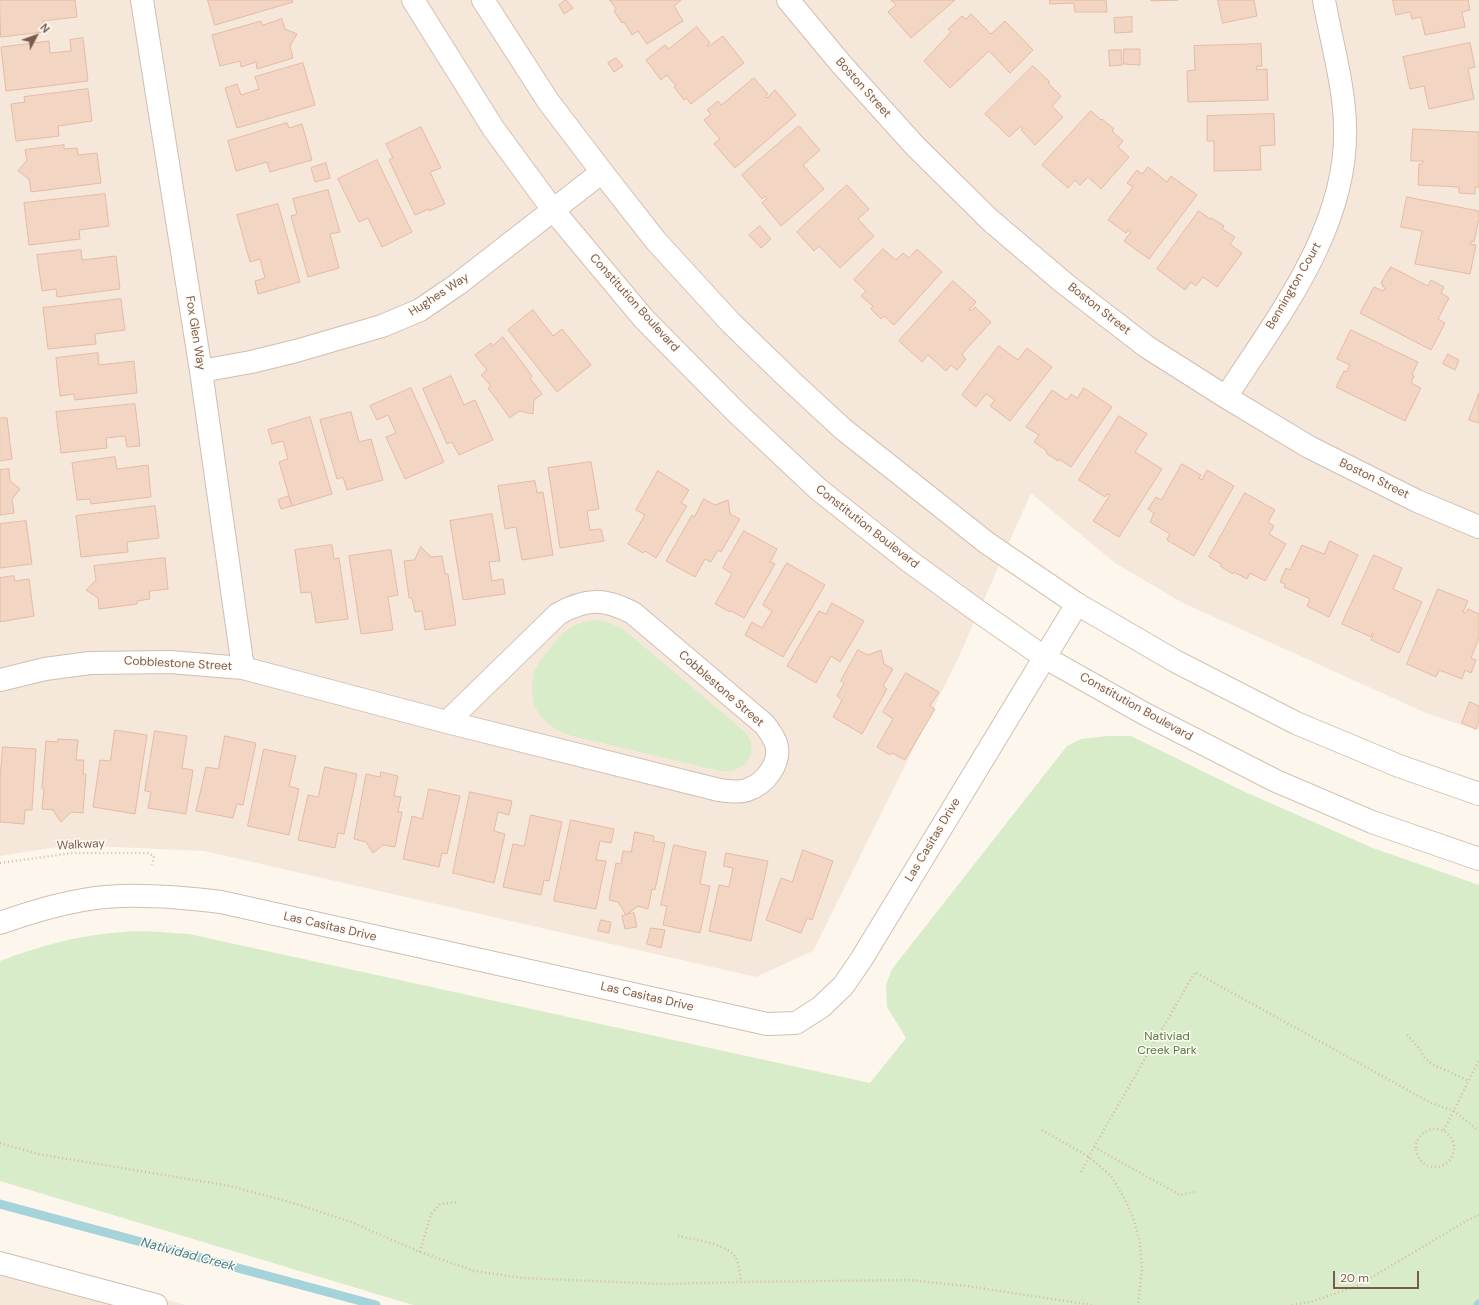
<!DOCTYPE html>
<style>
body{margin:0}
#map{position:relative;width:1479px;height:1305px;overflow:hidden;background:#fdf6ec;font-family:"DM Sans",sans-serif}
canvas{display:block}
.north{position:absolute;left:16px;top:16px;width:40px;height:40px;-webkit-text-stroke:3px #fffaf3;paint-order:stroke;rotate:49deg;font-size:11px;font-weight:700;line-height:16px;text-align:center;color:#7a5c4d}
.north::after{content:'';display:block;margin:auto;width:14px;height:18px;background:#7a5c4d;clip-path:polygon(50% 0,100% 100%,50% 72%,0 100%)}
.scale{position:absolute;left:1333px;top:1271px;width:86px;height:18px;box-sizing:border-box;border:2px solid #7a5c4d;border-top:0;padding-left:5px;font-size:12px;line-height:14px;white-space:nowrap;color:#7a5c4d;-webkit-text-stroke:3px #fffaf3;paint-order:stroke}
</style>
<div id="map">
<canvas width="1479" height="1305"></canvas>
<div class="north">N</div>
<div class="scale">20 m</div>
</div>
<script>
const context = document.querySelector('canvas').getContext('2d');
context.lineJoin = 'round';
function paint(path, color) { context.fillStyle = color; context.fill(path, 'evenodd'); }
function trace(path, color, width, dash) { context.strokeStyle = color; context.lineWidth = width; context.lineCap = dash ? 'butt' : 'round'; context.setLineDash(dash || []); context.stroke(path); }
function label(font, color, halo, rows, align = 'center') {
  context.font = font + ' "DM Sans",sans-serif'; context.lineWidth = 3; context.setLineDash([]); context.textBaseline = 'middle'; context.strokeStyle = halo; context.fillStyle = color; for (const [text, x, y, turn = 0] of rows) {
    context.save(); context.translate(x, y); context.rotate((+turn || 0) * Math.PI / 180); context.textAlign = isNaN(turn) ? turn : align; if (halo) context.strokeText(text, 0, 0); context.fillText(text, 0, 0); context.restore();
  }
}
paint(new Path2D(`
 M0,0H1479V731L1426,713L1183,603L1115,563L1031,493L957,661L813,951L756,977L204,851L70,845L0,856Z
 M0,1260L186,1305H0Z`), '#f5e8da');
paint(new Path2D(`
 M597,620C607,622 615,624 624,630L744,731C762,751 746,774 720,771L572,736C550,729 531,714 532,688C532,682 533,676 535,670C539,661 545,655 551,647C565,630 573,622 597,620Z
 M1108,736H1131L1245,792L1373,848L1479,885V1305H413L0,1181V961C39,946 80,935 122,932C144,930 167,933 189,934L870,1083L906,1038L887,1007L886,985L892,969L1067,746L1081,739Z`), '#d8ecc9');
trace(new Path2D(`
 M0,1204L376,1305
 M1478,1305L1479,1304`), '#a5d3da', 9);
const building = new Path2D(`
 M0,0H75L77,17L43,21L44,32L1,37Z
 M208,0H292L293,2L215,25Z
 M566,0L573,8L564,14L559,5Z
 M610,0H681L674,6L683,21L647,44L638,31L632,35L624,22L622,23L614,11L616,9Z
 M891,0H955L911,38L888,12L896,5Z
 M1050,0H1106L1107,12H1075L1074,3L1050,4Z
 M1151,0H1178L1152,1Z
 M1218,0H1254L1257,16L1223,23Z
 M1393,0H1468L1470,10L1462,12L1465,27L1425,35L1421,17L1412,19L1410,12L1396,15Z
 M971,14L991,34L1005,21L1033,50L1010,73L989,51L950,88L924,61L951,32L948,29L962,16L966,19Z
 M1132,17V32L1115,33L1114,18Z
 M282,19L285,29L297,34L290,46L293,58L257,69L256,62L241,67L240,61L220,66L212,35L261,21L262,25Z
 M697,27L710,43L707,45L708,47L723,36L744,63L691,104L686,98L684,100L674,87L676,86L667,75L661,80L646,60L665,45L668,49Z
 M83,38L88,81L6,91L1,47L49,41L50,53L71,51L70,40Z
 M1470,43L1475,67L1468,69L1474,99L1429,109L1424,86L1410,89L1403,57Z
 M1261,44L1262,66H1257L1256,70L1267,69L1268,100L1188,102L1187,71L1195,70L1194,46Z
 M1124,49H1140V65L1124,64Z
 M1109,50H1121L1122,65L1110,66Z
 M616,58L623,66L614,72L608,63Z
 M303,63L315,105L237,128L225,88L237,84L241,95L259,89L255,77Z
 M1033,66L1050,82L1048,83L1061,96L1052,106L1063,117L1035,145L1021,130L1023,128L1021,126L1009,137L985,114Z
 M754,78L768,94L765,96L767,98L775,90L796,115L735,168L714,144L720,139L704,120L711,114L707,110L718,101L721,105Z
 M88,89L92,121L58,126L59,136L16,141L11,104L25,102L24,97Z
 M1091,111L1101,120L1102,119L1114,129L1112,131L1123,141L1118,147L1129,157L1101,189L1088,177L1080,185L1075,180L1068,188L1042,165Z
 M1274,114L1275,145L1260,146L1261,170L1214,171V141H1207V116Z
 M287,123L289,128L302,124L312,160L270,172L267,162L236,171L228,141Z
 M799,126L820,150L803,165L824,189L781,226L762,203L767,198L765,196L762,199L742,175Z
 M421,127L441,168L430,172L445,204L429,211V209L415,215L389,160L393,158L386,144Z
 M1413,129L1479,132V187H1475V194L1459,193V187L1418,185L1419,164H1422L1423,161H1411Z
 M64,145V149L77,148L78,155L97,153L101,183L31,192L29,179L18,171L27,160L25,150Z
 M377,160L412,232L382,247L368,218L359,222L338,179Z
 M326,163L330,178L315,182L311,168Z
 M1148,167L1167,182L1171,176L1197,195L1149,259L1124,241L1131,232L1128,230L1126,233L1108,220L1133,187L1127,183L1137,170L1142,174Z
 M847,185L869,209L858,219L874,236L840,268L819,246L814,251L797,232Z
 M328,190L340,232L330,234L339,268L308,277L291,216L297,214L293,199Z
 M105,194L109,226L79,230L80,239L29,245L24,203Z
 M1407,197L1479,211V219L1474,242L1471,241L1470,244L1476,245L1470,274L1415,264L1422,231L1401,227Z
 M278,204L300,282L258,294L255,281L265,278L260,259L250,262L237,215Z
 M1199,211L1210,219L1212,218L1224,226L1222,229L1235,237L1230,244L1242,253L1217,287L1203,277L1196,286L1191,282L1185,290L1157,269Z
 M760,226L771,239L761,248L749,235Z
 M883,249L896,260L903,253L909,258L917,249L942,272L894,325L884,316L881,319L871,309L873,306L861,296L866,291L854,280Z
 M81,250L82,260L116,256L120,289L57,297L56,289L42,291L37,255Z
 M1391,267L1428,286L1431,280L1444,287L1441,293L1449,298L1438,319L1445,323L1431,350L1360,313L1374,287L1383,291L1385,288L1382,286L1383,284L1381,283L1389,269L1390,270Z
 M953,281L976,302L969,310L971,311L975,307L991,322L962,354L966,359L957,370L951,365L946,371L928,355L922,362L899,341Z
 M121,299L125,330L95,334L96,344L48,349L43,308Z
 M533,310L553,336L562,329L591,365L557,392L508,330Z
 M1351,330L1418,362L1412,375L1414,376L1411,383L1421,388L1405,421L1336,387L1344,371L1346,372L1350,365L1337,359Z
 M503,337L532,376L530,378L542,394L534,400L533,414L519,411L510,418L488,388L491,386L481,375L487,370L475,355L491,343L492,346Z
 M999,346L1018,360L1027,348L1052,367L1010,421L990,406L995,400L986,394L976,407L962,395Z
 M98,353L99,365L134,361L137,393L75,400L74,394L60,396L56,358Z
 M1448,354L1459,360L1455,370L1443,364Z
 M451,376L464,405L475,400L493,440L459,455L452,442L447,444L423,389Z
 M411,388L444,462L405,479L386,437L396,433L388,415L377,420L370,406Z
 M1084,388L1112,407L1071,467L1059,459L1058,461L1046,453L1047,451L1034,442L1039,435L1026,427L1052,390L1067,400L1071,394L1077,398Z
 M1479,393V423L1469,420Z
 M135,404L140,446L127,447L125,436L106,438L107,448L61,453L56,412Z
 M351,412L359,442L371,439L383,480L347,490L343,477L337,479L320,420Z
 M1119,416L1147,434L1135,452L1162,469L1119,537L1093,521L1110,495L1107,494L1105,497L1079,480Z
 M310,417L332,494L292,506L279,462L288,459L283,441L272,444L268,430Z
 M0,418H7L12,459L0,461Z
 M115,457L117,469L148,465L151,497L91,504L90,499L77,500L72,463Z
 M591,462L599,509L587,511L590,530L601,529L604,541L560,548L548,468Z
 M1182,464L1201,475L1199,478L1202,480L1207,470L1234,486L1194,556L1167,540L1170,534L1150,522L1154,513L1148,509L1156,497L1161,500Z
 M9,469L10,481L20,489L12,499L14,513L0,515V470Z
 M658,471L689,490L681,503L687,506L656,558L645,551L643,553L628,544L645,515L636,510Z
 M535,481L537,493L543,492L553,555L522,560L516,527L505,529L498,486Z
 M1245,493L1275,510L1268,522L1274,526L1269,534L1286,544L1265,581L1250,573L1247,579L1234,572L1233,574L1220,566L1221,564L1209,557Z
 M289,496L292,506L281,509L278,500Z
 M704,499L715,505L728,500L730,514L740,519L721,552L718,550L711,562L705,559L695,577L666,561L692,515L694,517Z
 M155,506L159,538L127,542L128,552L81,557L76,516Z
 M492,514L500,561L489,562L492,581L503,579L505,594L463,600L450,521Z
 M26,521L32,564L0,568V524Z
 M744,531L777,549L770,562L775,564L744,618L731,611L730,612L715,604L732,574L723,568Z
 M1330,541L1358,555L1329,617L1307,606L1310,599L1284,587L1285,584L1280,582L1286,568L1290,570L1302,545L1324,554Z
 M332,545L334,559L339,558L348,619L316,623L311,592L301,593L295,550Z
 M421,547L431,557L442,556L445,574H448L456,625L425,630L422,611L415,612L412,598H409L404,561L414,560Z
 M391,550L398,595L388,597L393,630L361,634L349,556Z
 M1374,555L1402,568L1393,589L1422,602L1399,653L1371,640L1374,634L1372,633L1371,637L1342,624Z
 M165,558L168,589L149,591L150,599L137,601V604L99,609L98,598L86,590L96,580L94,566Z
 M787,563L825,585L783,657L745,635L752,622L762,628L772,611L763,605Z
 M14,576L15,581L29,579L34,616L0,622V578Z
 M1438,589L1468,601L1463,612L1466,613L1468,609L1479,614V638L1471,658L1476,660L1471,673L1465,670L1462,679L1439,670L1436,677L1407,664Z
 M832,603L864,621L840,662L831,656L816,683L787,666L819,611L826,614Z
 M858,650L868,655L881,650L884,664L893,669L883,686L887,689L862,734L833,717L842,700L837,696L844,683L841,681Z
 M906,673L939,692L930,706L935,709L905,760L892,753L890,755L877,747L893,719L883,712Z
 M1470,702L1479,706V721L1476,729L1462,723Z
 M115,730L147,735L135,814L93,807L100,760L110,761Z
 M155,731L187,736L182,768L193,770L186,814L148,808L151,792L145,791Z
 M225,736L256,743L243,805L237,804L233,818L196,811L206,767L218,769Z
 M58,739L78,740L76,760H84L83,774H86L83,813L71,812L61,822L54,812V810L42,809L44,789L42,788L46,741L58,742Z
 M3,747L36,749L32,810H25L24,824L0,822V778Z
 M264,749L296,756L289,786L299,789L289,835L248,826Z
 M325,767L357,774L344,834L338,833L335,848L298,840L308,795L318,797Z
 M381,772L398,776L394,796L401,797L398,812H402L395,847L383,845L373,853L366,842L354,839L366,774L380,777Z
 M429,789L460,796L447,854L442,853L439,867L403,859L412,816L422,819Z
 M470,792L512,801L509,815L498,812L494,831L505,834L494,883L453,873Z
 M531,815L562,822L549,881L544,880L541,895L503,887L513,844L524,846Z
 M571,820L614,829L611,843L600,841L596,860L606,861L596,909L554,901Z
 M635,832L654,836L653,841L665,843L655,890L652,889L648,909L638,906L626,915L618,902L609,900L616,863L621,864L623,851L631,852Z
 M674,845L706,852L700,884L710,886L700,933L663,925L667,906L661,905Z
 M803,850L833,861L812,920L807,918L801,933L766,920L781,878L792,882Z
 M726,853L768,861L751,941L709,931L719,885L729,887L733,868L724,866Z
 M634,913L637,927L625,929L622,916Z
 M601,920L611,922L609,933L598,931Z
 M651,928L665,930L661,948L647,944Z`);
paint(building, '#f3d5c3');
trace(building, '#e6bba3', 1);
const minor = new Path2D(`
 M142,0L201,371L243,668
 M788,0L842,65L915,146L990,220L1064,283L1147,347L1226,397L1309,447L1417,501L1479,527
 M201,371L251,362L296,351L382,326L420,310L458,284L602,172
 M1226,397C1278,316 1349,227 1345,125C1344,85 1331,40 1324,0
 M0,680L45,669L90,663L170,662L243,668L447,722L719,790C728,791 738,793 747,790C765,784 782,763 776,743C773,736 769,730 764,724L633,613C604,598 586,598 558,614L447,722
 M0,923C39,909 80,897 121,896C155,895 188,898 221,902L767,1024L796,1023L821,1007L843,986L861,960L1077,604
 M0,1263L156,1305`);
const secondary = new Path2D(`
 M413,0L493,128L553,210L644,319L735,411L818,489L909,561L975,609L1044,657L1145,714L1276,781L1372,822L1479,859
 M483,0L548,101L602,172L656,241L731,323L791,381L843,429L987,543L1077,604L1175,661L1296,723L1399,766L1479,794`);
trace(minor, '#d1beb0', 24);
trace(secondary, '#d6c0b0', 24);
trace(new Path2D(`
 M0,863L73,853H148L154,856L152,865
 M1407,1035L1420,1049L1425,1058L1432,1064L1469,1081
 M1416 1148a19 19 0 1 1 38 0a19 19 0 1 1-38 0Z
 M1042,1130L1089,1157L1111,1176L1125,1199L1134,1220L1140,1243L1142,1269L1138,1305
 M1444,1130L1479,1060
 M0,1143L38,1154L230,1186L293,1203L351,1222L420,1252L475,1271L522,1278L665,1284L741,1282L909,1280L967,1286L1092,1305
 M1094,1147L1180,1195L1197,1191
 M1081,1172L1094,1147L1195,972L1431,1103L1454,1111L1479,1131
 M678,1236C694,1240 730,1243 737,1260C739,1267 740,1275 741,1281
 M420,1252L431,1214L440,1204L459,1202
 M1292,1305L1314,1301L1357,1286L1468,1220L1479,1215`), '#d9b8a5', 2.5, [1, 3]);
trace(minor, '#fff', 22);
trace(secondary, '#fff', 22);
label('12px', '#7a5c4d', '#fffaf3', [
 ["Boston Street",863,88,48],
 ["Bennington Court",1294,286,-60],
 ["Hughes Way",439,295,-33],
 ["Constitution Boulevard",634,303,48],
 ["Boston Street",1099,309,38],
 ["Fox Glen Way",195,333,81],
 ["Boston Street",1374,479,26],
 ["Constitution Boulevard",867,527,38],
 ["Cobblestone Street",178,664,3],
 ["Cobblestone Street",721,689,41],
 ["Constitution Boulevard",1136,707,29],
 ["Las Casitas Drive",933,840,-59],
 ["Walkway",81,845,-3],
 ["Las Casitas Drive",330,927,13],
 ["Las Casitas Drive",647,997,13]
]);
label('12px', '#537a41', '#fffaf3', [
 ["Nativiad",1167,1037],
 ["Creek Park",1167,1051]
]);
label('italic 13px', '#437c86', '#fffaf3', [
 ["Natividad Creek",188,1255,15]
]);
</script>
